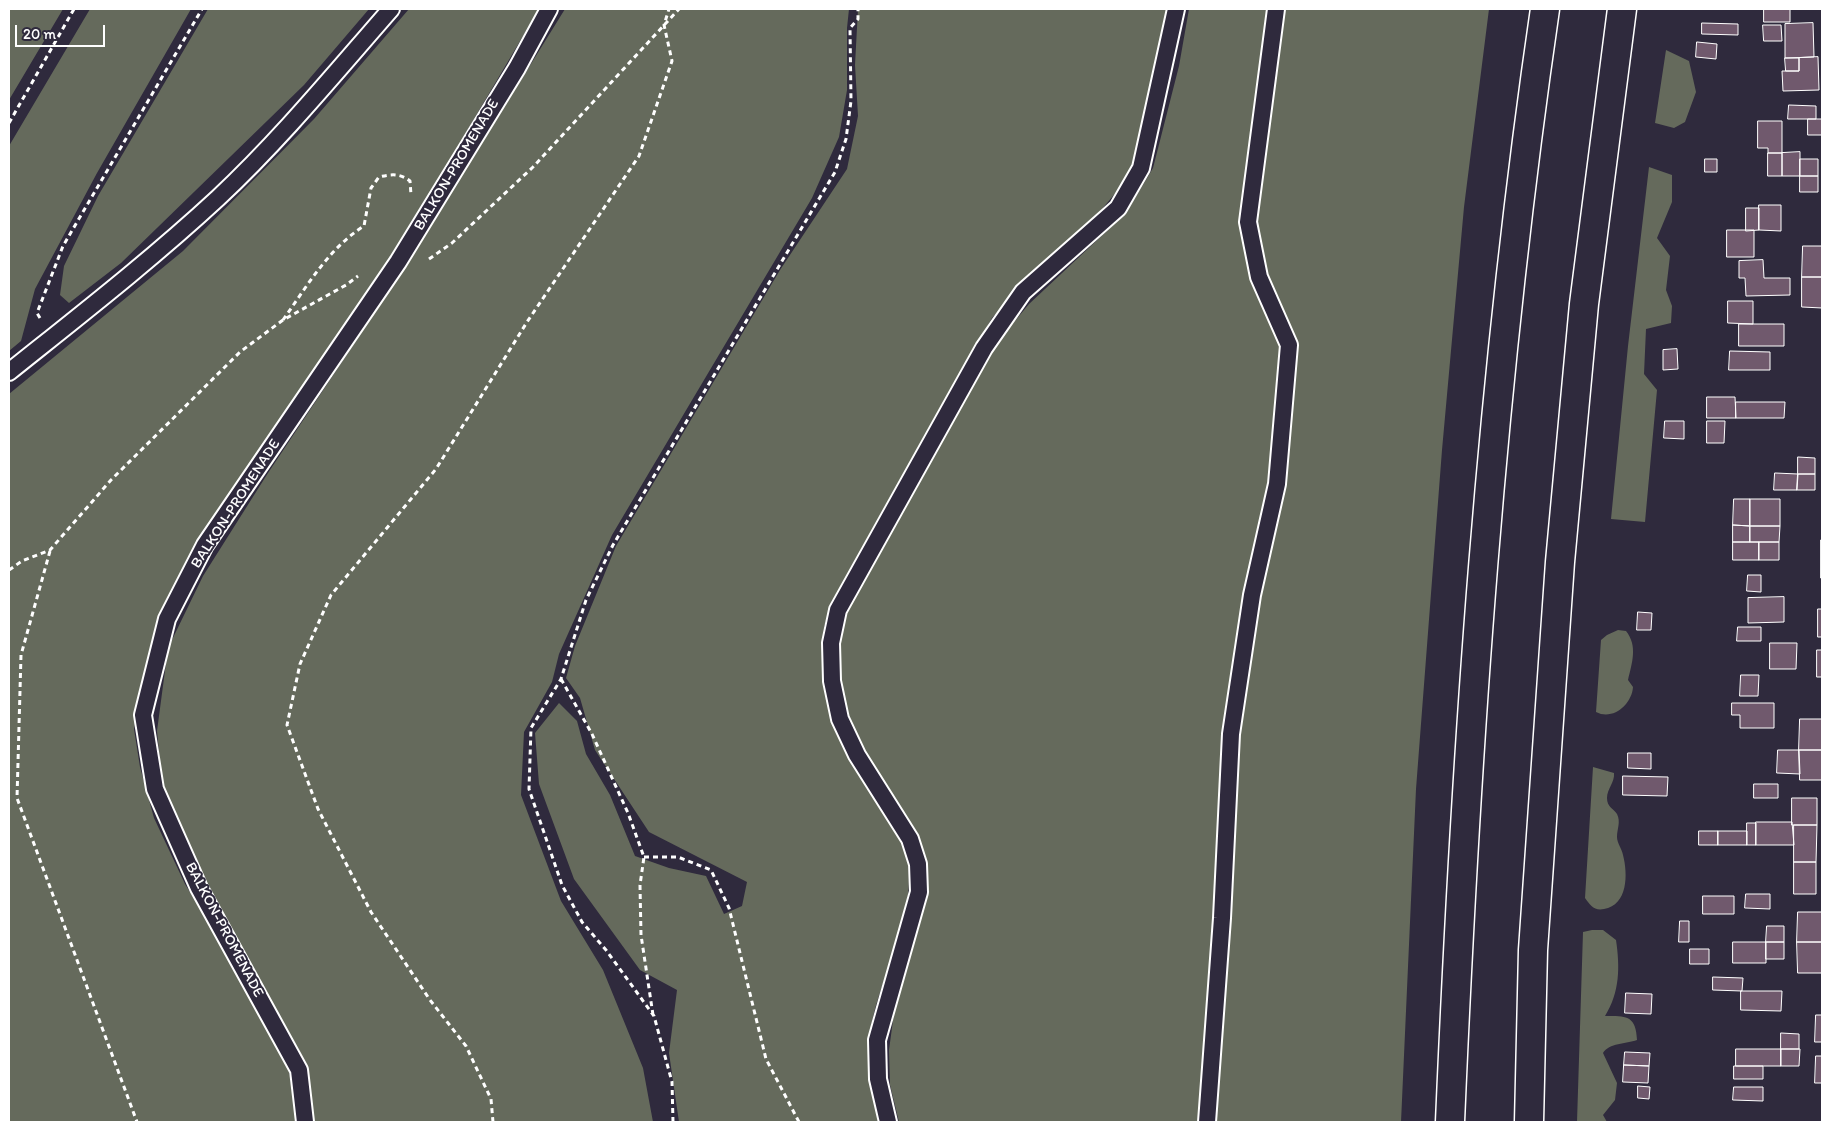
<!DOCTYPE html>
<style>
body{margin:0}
#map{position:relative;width:1831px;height:1131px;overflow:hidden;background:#2f2a3d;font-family:Itim,sans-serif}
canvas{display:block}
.frame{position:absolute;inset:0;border:10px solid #fff;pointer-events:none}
.scale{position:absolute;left:15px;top:25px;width:90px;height:22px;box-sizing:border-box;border:2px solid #fff;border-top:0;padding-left:6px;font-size:15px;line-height:18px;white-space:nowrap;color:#fff;-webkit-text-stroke:4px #2f2a3d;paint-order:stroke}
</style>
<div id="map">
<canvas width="1831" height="1131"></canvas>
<div class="frame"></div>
<div class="scale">20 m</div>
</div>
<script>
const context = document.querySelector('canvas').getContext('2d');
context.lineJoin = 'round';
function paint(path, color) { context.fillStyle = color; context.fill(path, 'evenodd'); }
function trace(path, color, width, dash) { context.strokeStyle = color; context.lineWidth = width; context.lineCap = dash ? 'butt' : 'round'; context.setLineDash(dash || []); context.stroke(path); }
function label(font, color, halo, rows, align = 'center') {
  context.font = font + ' Itim,sans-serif'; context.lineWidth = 4; context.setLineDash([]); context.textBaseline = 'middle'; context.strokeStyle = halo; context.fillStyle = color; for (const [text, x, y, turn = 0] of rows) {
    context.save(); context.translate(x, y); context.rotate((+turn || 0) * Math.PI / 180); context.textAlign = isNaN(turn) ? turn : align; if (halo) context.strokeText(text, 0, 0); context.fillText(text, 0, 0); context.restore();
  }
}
paint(new Path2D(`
 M9,9H63L9,100Z
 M90,9H191L97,173L35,289L21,341L9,351V146Z
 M208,9H369L304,85L121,263L69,303L60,295L64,266L98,196Z
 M409,9H539L419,212L161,624L144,676L134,729L140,767L154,818L185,884L243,979L289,1069L296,1122H9V394L183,251L314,119Z
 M565,9H849L847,28V90L839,137L812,198L612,535L559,654L552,682L524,732L521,795L561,901L603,970L643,1068L653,1122H313L304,1059L194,864L162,783L157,731L168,648L203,576L268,473L403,270Z
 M858,9H1169L1138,154L1124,183L1096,216L1026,282L992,318L838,593C833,604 826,617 824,628C819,669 838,743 861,777C875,798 900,827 906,852C919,908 886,964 873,1017C865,1051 877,1088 882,1122H679L669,1053L677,990L640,970L574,879L539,784L535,733L559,703L577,721L586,754L610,795L635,856L669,868L706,876L724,914L742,906L747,882L649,832L595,750L580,698L566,678L575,646L616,546L780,270L847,169L858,116L855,65Z
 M1189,9H1489L1464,207L1442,450L1416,789L1401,1122H899L890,1085L889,1050L896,998L925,869L917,832L865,753L847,714L840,673V643L845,617L858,589L989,352L1029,304L1126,213L1153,168L1179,66Z
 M1666,50L1689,61L1696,92L1685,122L1674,128L1655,123Z
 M1649,167L1672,175V202L1657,238L1670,256L1666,290L1672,306L1671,323L1646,329L1644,374L1657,390L1645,522L1611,519L1628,346Z
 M1618,630L1626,631C1638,646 1632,663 1628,680L1633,687C1632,704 1613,721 1596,712L1601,640L1607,635Z
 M1593,767L1614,773C1615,782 1607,789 1607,798C1607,807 1613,808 1617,814C1621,822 1617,829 1617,837C1617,843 1622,849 1623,855C1628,874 1628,905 1604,909C1594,911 1590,905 1585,898Z
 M1592,930H1603L1616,940C1620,967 1620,992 1605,1016C1626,1016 1636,1015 1637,1040C1626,1044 1609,1043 1603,1053L1617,1083L1615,1100L1603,1115L1607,1122H1577L1583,932Z`), '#656a5c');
const building = new Path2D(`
 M1764,9H1790V22H1764Z
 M1702,23L1738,24V35L1702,34Z
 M1813,23L1814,57L1785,58V24Z
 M1763,25H1781L1782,41H1764Z
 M1697,42L1717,44L1716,59L1696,57Z
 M1818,57L1819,90L1783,91L1782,71H1799V58Z
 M1785,58H1799V71H1786Z
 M1789,105L1816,106V119H1788Z
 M1808,119H1822V135H1808Z
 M1758,121H1782V153H1768V148H1758Z
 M1800,152V176H1782V153Z
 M1768,153H1782V176H1768Z
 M1705,159H1717V172H1705Z
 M1800,159H1818V176H1800Z
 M1800,176H1818V192H1800Z
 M1759,205H1781V231L1759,230Z
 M1746,208H1759V230L1746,231Z
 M1727,230H1754V257H1727Z
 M1803,246H1822V277H1802Z
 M1763,260L1764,278H1790V295L1746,296L1745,278H1739V261Z
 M1802,277H1822V308L1802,307Z
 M1728,301H1753V324L1728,323Z
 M1739,324H1784V346H1739Z
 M1677,349L1678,369L1663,370V350Z
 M1730,351L1770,352V370H1729Z
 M1707,397H1735L1736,418H1707Z
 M1736,402H1785L1784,418H1736Z
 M1665,421H1684V439L1664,438Z
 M1707,421H1725L1724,443H1707Z
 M1798,457L1815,458V474H1798Z
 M1775,473L1798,474L1797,490H1774Z
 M1798,474H1815V490H1797Z
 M1734,499H1750V526L1733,525Z
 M1750,499H1780V526H1750Z
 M1733,525L1750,526V542H1733Z
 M1750,526H1780L1779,542H1750Z
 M1821,540H1822V578H1821Z
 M1733,542H1759V560H1733Z
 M1759,542H1779V560H1759Z
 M1748,575H1761V592L1747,591Z
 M1784,597V622L1748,623V598Z
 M1818,609H1822V637H1818Z
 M1638,612L1652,613L1651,630H1637Z
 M1738,627H1761V641H1737Z
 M1770,643H1797L1796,669H1770Z
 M1817,650H1822V677H1817Z
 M1741,675H1759L1758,696H1740Z
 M1732,703H1774V728H1740V715H1732Z
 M1800,719H1822V750H1799Z
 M1778,750H1799L1800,774L1777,773Z
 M1799,750H1822V780H1800Z
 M1628,753H1651V769L1628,768Z
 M1623,776L1668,777L1667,796L1623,795Z
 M1754,784H1778V798H1754Z
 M1792,798H1817V825H1792Z
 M1756,822H1792L1794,845H1756Z
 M1747,823H1756V845H1747Z
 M1794,825H1817L1816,862H1794Z
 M1699,831H1718V845H1699Z
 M1718,831H1747V845H1718Z
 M1794,862H1816V894H1794Z
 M1746,894H1770V909L1745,908Z
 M1703,896H1734V914H1703Z
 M1798,912H1822V942H1797Z
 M1680,921H1689V942H1679Z
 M1767,926H1784V942H1766Z
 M1733,942H1766V963H1733Z
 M1766,942H1784V959H1766Z
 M1797,942H1822V973H1798Z
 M1690,949H1709V964H1690Z
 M1713,977L1743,978L1742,991L1713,990Z
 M1741,991H1782L1781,1011L1741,1010Z
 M1626,993L1652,994L1651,1014L1625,1013Z
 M1816,1015H1822V1042H1815Z
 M1781,1033L1799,1034V1049H1781Z
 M1736,1049H1781V1066H1736Z
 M1781,1049H1800L1799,1066H1781Z
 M1625,1052L1650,1053L1649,1066L1624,1065Z
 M1816,1056H1822V1083H1815Z
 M1624,1065L1649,1066L1648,1083L1623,1082Z
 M1734,1066H1763V1079H1734Z
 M1638,1086L1650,1087L1649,1099L1638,1098Z
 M1734,1087H1763V1101L1733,1100Z`);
paint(building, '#70596d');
trace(building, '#fff', 1);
const service = new Path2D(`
 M9,372C79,316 151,260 218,198C280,140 335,73 391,9
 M305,1122L299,1070L199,888L155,789L143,715L167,619L205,545L398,262L517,68L549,9
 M888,1122L878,1079L877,1040L919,892L918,864L910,839L857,755L840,719L832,681L831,643L838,610L984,348L1023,292L1118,208L1141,168L1176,9
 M1207,1122L1222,918L1231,734L1252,595L1277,484L1289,345L1259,277L1248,222L1276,9`);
const motorway = new Path2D(`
 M1450,1122C1466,750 1491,378 1545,9
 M1529,1122L1533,950L1560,562L1584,304L1622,9`);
trace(service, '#fff', 20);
trace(motorway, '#fff', 31);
trace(new Path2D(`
 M9,123L74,9
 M429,259L452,243L533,167L679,9
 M40,318L37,313L63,246L202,9
 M283,320C307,286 329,248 364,226L371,188L379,177C392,174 399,173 410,181L411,195
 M50,551L21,655L17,798L137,1122
 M9,570L22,561L50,550L111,480L240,352L283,320L346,285L358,276
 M561,679L592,734L628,813L644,857L640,885L641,935L653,1015
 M644,857H678L711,870L729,908L766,1059L799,1122
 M493,1122L491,1099L466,1046L430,1000L371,912L318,809L287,725L300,664L331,595L436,469L527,322L639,156L672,61L664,25L669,9
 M673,1122L672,1082L654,1016L606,950L582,922L562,885L529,789L531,728L561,679L586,600L613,545L835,172L846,139L851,101L850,28L858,19V9`), '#fff', 3, [5, 4]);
trace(service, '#2f2a3d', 16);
trace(motorway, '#2f2a3d', 28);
label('15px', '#fff', '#2f2a3d', [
 ["BALKON-PROMENADE",457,165,-59],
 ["BALKON-PROMENADE",236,504,-57],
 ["BALKON-PROMENADE",224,930,62]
]);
</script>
